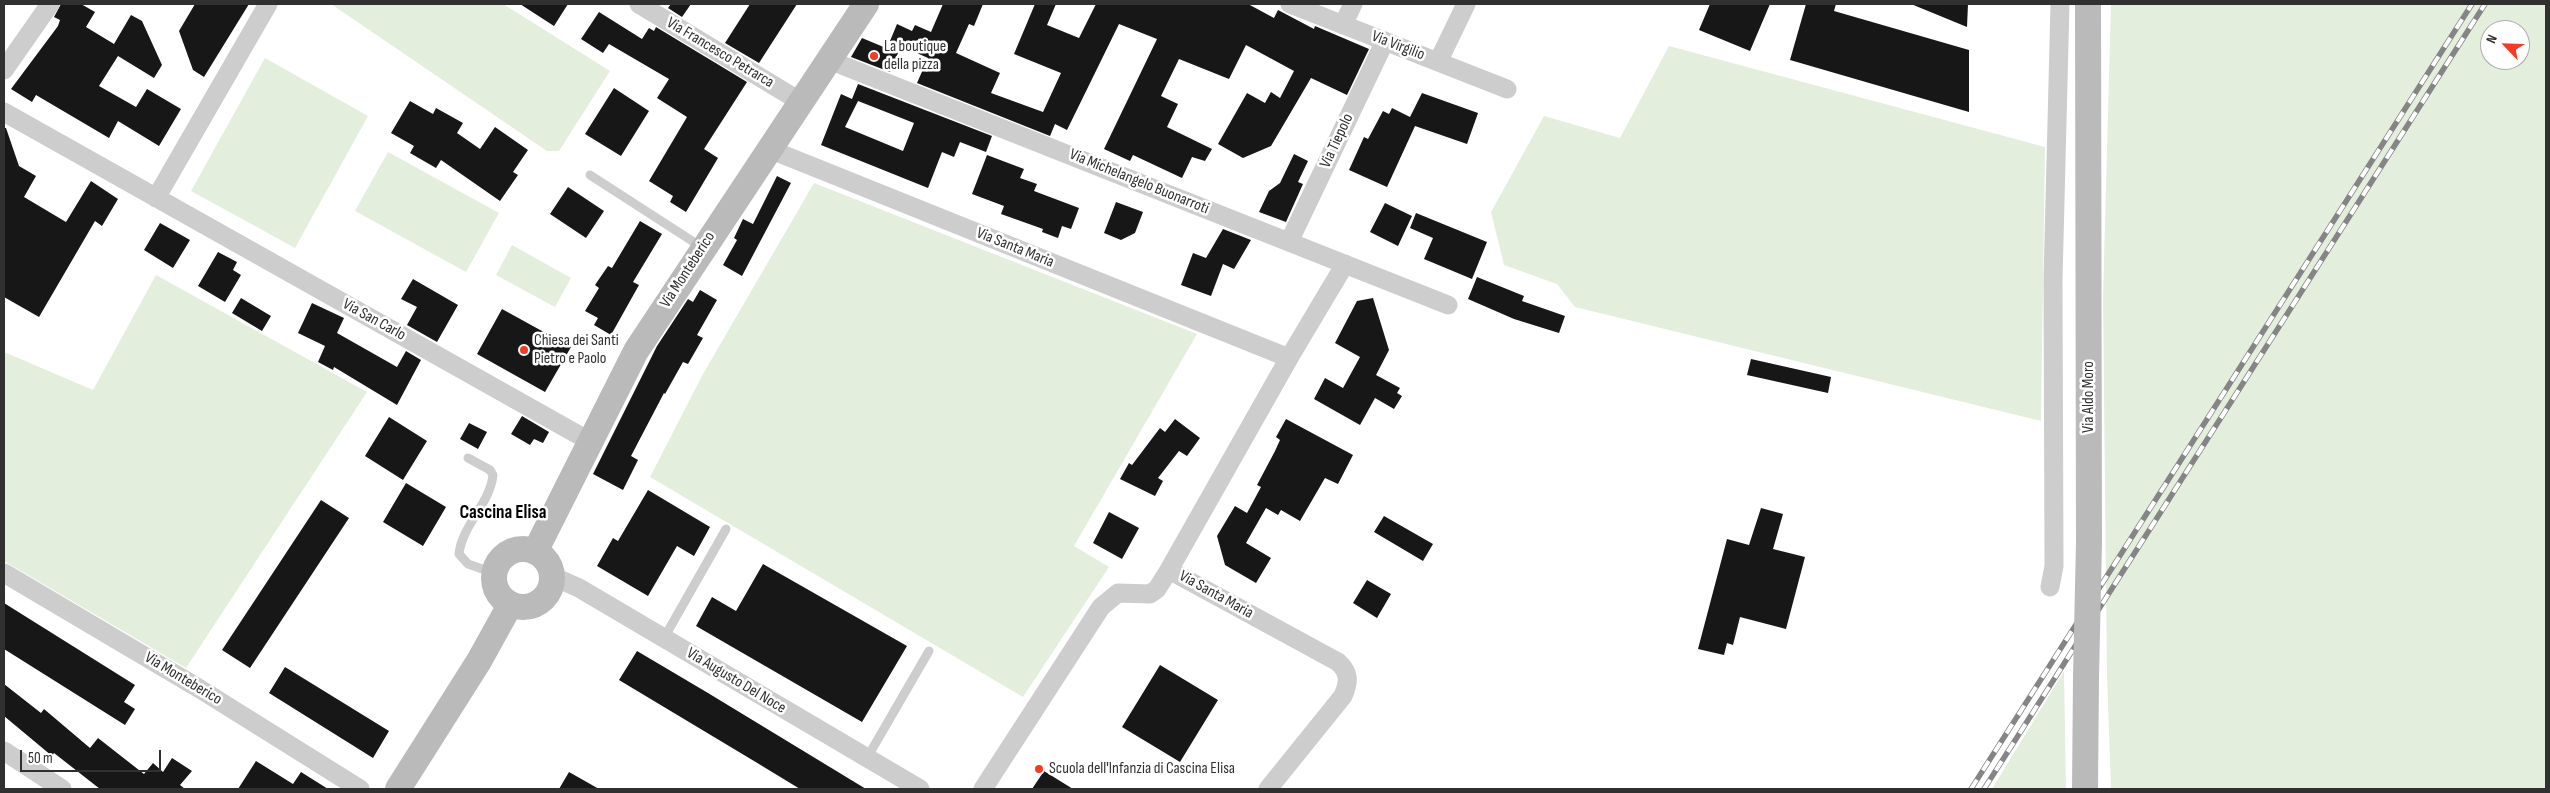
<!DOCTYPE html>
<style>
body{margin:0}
#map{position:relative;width:2550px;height:793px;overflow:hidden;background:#fff;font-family:"Sofia Sans Condensed",sans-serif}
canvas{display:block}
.frame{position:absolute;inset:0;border:5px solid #303030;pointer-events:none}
.north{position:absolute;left:2480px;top:20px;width:50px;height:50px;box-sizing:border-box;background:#fff;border:1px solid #acacac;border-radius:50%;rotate:294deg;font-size:14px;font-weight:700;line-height:20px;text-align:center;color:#303030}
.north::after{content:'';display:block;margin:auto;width:18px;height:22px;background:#f33b26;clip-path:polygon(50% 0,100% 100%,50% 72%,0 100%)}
.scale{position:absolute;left:20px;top:750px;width:141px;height:22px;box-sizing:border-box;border:2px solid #303030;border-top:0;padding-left:6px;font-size:15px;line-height:18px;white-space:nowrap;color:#303030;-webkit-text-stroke:4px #fff;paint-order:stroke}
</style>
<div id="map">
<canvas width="2550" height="793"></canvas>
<div class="frame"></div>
<div class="north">N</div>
<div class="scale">50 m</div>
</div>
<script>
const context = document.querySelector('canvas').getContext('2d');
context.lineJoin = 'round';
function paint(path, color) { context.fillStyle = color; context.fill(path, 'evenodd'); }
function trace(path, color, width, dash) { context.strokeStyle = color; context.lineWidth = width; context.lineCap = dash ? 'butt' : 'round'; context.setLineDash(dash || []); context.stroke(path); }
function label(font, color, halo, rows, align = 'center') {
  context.font = font + ' "Sofia Sans Condensed",sans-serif'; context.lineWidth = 5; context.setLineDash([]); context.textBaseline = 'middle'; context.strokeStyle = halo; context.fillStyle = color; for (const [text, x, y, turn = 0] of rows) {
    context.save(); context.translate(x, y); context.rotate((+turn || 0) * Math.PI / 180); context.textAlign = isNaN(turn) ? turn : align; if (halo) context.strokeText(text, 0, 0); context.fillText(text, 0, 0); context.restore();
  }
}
paint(new Path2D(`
 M331,4H503L610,71L559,151H547Z
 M2111,4H2546V789H2111L2107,675L2103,297ZM2490,30H2520V60H2490Z
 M1669,46L2045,147L2041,421L1575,307L1557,284L1504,265L1491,212L1544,116L1620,138Z
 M265,58L368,116L295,248L191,191Z
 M388,152L499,213L466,272L355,211Z
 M814,183L1197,334L1074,546L1109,567L1023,697L650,477L703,374Z
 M512,245L571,278L555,307L496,275Z
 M156,275L367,392L186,668L4,561V352L93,390Z
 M2064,671L2066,789H1992Z`), '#e3eedd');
paint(new Path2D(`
 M61,4H81L95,12L86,27L114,44L131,15L142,21L162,65L154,78L118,56L99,86L136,107L147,89L181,109L159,146L118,121L109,138L36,95L32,102L11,89L58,26L60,20L54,17Z
 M195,4H249L204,77L193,70L179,31Z
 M520,4H568L554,26Z
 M671,4H691L682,17L668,8Z
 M750,4H797L759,63L725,43Z
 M943,4H983L974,26L969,24L956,53L1000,73L991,93L1043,112L1061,73L1014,54L1035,4H1056L1047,25L1079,38L1096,4H1248L1274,18L1278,10L1314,29L1315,26L1369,49L1347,95L1311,78L1271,146L1243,158L1218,144L1247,93L1265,103L1271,92L1280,98L1294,71L1246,45L1229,79L1179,59L1161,96L1178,104L1167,127L1212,149L1205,161L1192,157L1182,178L1133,155L1130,161L1104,149L1157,39L1119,24L1067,130L1055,124L1050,136L917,83L928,58L890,41L897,24L912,31L915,25L931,32Z
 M1710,4H1770L1750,51L1699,30Z
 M1806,4H1836L1834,11L1969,50V112L1790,60Z
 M1911,4H1968L1967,27Z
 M599,12L642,39L649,28L654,31L656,27L747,82L704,149L718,158L686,212L670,202L673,196L649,181L687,117L657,98L669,79L609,44L603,53L581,39Z
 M862,38L898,53L890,72L851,57Z
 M858,84L992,136L986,152L960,142L954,157L942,152L928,188L821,145L841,94L852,99ZM853,99L914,123L903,151L845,127L858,101Z
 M614,88L649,111L621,156L585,134Z
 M1422,93L1478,113L1467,144L1415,126L1387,187L1349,170L1364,137L1368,139L1383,111L1389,114L1392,108L1410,117Z
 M410,101L433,114L436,108L463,123L457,133L480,149L495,127L528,150L513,172L518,175L500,201L441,160L436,168L410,153L414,146L391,133Z
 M4,128H6L19,166L36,176L24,197L66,222L91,181L118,199L102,226L95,221L39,317L4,297Z
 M1294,154L1308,161L1298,182L1303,184L1286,222L1259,212L1269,191L1280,183Z
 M987,155L1024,169L1020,178L1037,184L1034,191L1079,208L1071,229L1062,226L1058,238L1042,232L1043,229L1001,214L1004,206L972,194Z
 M777,176L791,183L742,276L723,265L737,240L734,238L743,219L753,224Z
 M568,187L604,211L586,238L550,214Z
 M1116,202L1143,212L1135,233L1121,240L1104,233Z
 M1385,203L1412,216L1398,246L1370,232Z
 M1416,213L1487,242L1472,279L1424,259L1433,238L1410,228Z
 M640,221L662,234L633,282L639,285L611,335L594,325L598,318L585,311L599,288L595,285L608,266L612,268Z
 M160,223L190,240L173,268L144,250Z
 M1223,229L1251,240L1234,269L1223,264L1211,296L1181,285L1193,253L1206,258Z
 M218,252L237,262L233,270L241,275L225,302L198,286Z
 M1477,277L1524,296L1522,301L1565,316L1559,333L1514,319L1468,299Z
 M413,279L458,305L437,342L407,325L417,307L401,299Z
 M700,290L717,300L697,335L703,338L688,364L683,362L665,394L664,393L631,456L638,460L623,490L593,474L657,346L688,299L693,302Z
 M241,298L271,316L262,331L232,313Z
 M1373,298L1389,350L1376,375L1400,388L1397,393L1402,396L1394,409L1375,398L1360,425L1314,399L1325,378L1343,388L1360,357L1335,343L1357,301Z
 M312,303L344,318L337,333L397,367L406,351L421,360L397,405L334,367L333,370L318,362L325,346L298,333Z
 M502,309L571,347L545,392L477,354Z
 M1751,359L1831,377L1828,393L1747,375Z
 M522,416L549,432L543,443L534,439L530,445L511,434Z
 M389,417L427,441L403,480L365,456Z
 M1175,419L1200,438L1187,456L1179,451L1158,478L1163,481L1155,496L1120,479L1129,463L1132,465L1160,428L1165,432Z
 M1286,419L1353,455L1338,484L1325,478L1300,521L1281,510L1278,515L1266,508L1246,543L1271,558L1256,583L1225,565L1217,536L1235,506L1247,513L1261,487L1257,485L1275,451L1280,440L1276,437Z
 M469,423L487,432L478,449L460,439Z
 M406,483L446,507L423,546L383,522Z
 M648,490L710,527L694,556L677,546L648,596L597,566L613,538L618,541Z
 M321,500L349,518L250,668L222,650Z
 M1761,508L1783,514L1773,549L1805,557L1786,629L1740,617L1733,645L1727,643L1724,655L1698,649L1727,539L1749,545Z
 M1109,512L1139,528L1122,559L1093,543Z
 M1384,516L1433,544L1423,561L1374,532Z
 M763,564L907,646L862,722L696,626L712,597L736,611Z
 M1367,580L1391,594L1377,618L1353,603Z
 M4,603L135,685L124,702L135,709L125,725L4,649Z
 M637,651L708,693L866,789H800L754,761L619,680Z
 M1160,665L1218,700L1180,762L1122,727Z
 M285,667L389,731L373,758L269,693Z
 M4,684L41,713L44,709L90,748L98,738L144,774L153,763L163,772L172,758L192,771L180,785L185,789H100L54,753L52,756L4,716Z
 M256,761L293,784L301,772L328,789H238Z
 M1044,771L1073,789H1032Z
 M569,772L599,789H559Z`), '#171717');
trace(new Path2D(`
 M590,175L703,248
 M468,458L490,470L493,475C490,504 462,525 459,554L468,564L494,573
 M664,638L726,529
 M867,758L929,651`), '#cdcdcd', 9);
trace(new Path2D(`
 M639,4L801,102
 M1290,4L1507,89
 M1343,25L1353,4
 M829,60L1448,305
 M1438,62L1466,4
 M4,70L50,4
 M4,112L591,442
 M769,149L1289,358
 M156,198L268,4
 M1289,242L1385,41
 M4,573L200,689L360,789
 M552,576L579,588L920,789
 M2050,587L2054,566L2053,280L2060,4
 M4,751L62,789
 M983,789L1101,607L1118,593L1150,594L1157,589L1169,570
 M1268,789L1343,696C1349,682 1350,673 1338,662L1169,570L1289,358L1345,264`), '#cdcdcd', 19);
trace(new Path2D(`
 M2088,4L2089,542
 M494 578a29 29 0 1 1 58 0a29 29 0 1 1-58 0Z
 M535,552L636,351L866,4
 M398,789L479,661L510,605
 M2085,789L2086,677`), '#bababa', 26);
const rail = new Path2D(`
 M1971,789L2472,4
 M1984,789L2485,4`);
trace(rail, '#858585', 5.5);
trace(rail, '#fff', 4, [11]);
trace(new Path2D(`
 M2086,677L2089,542`), '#bababa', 26);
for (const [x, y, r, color] of [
 [874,56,5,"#f33b26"],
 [524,350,5,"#f33b26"],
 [1039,769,5,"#f33b26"]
]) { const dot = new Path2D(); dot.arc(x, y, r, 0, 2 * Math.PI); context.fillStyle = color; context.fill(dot); trace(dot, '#fff', 2); }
label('16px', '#303030', '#fff', [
 ["Via Virgilio",1398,46,21],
 ["Via Francesco Petrarca",720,53,31],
 ["Via Tiepolo",1337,141,-65],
 ["Via Michelangelo Buonarroti",1139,182,22],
 ["Via Santa Maria",1015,248,22],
 ["Via Monteberico",688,270,-57],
 ["Via San Carlo",374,320,29],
 ["Via Aldo Moro",2089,397,-90],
 ["Via Santa Maria",1216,595,29],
 ["Via Monteberico",183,679,31],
 ["Via Augusto Del Noce",736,681,31]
]);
label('16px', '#303030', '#fff', [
 ["La boutique",884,47],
 ["della pizza",884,65],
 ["Chiesa dei Santi",534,341],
 ["Pietro e Paolo",534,359],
 ["Scuola dell'Infanzia di Cascina Elisa",1049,769]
], 'left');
label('bold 19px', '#000', '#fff', [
 ["Cascina Elisa",503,513]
]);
</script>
